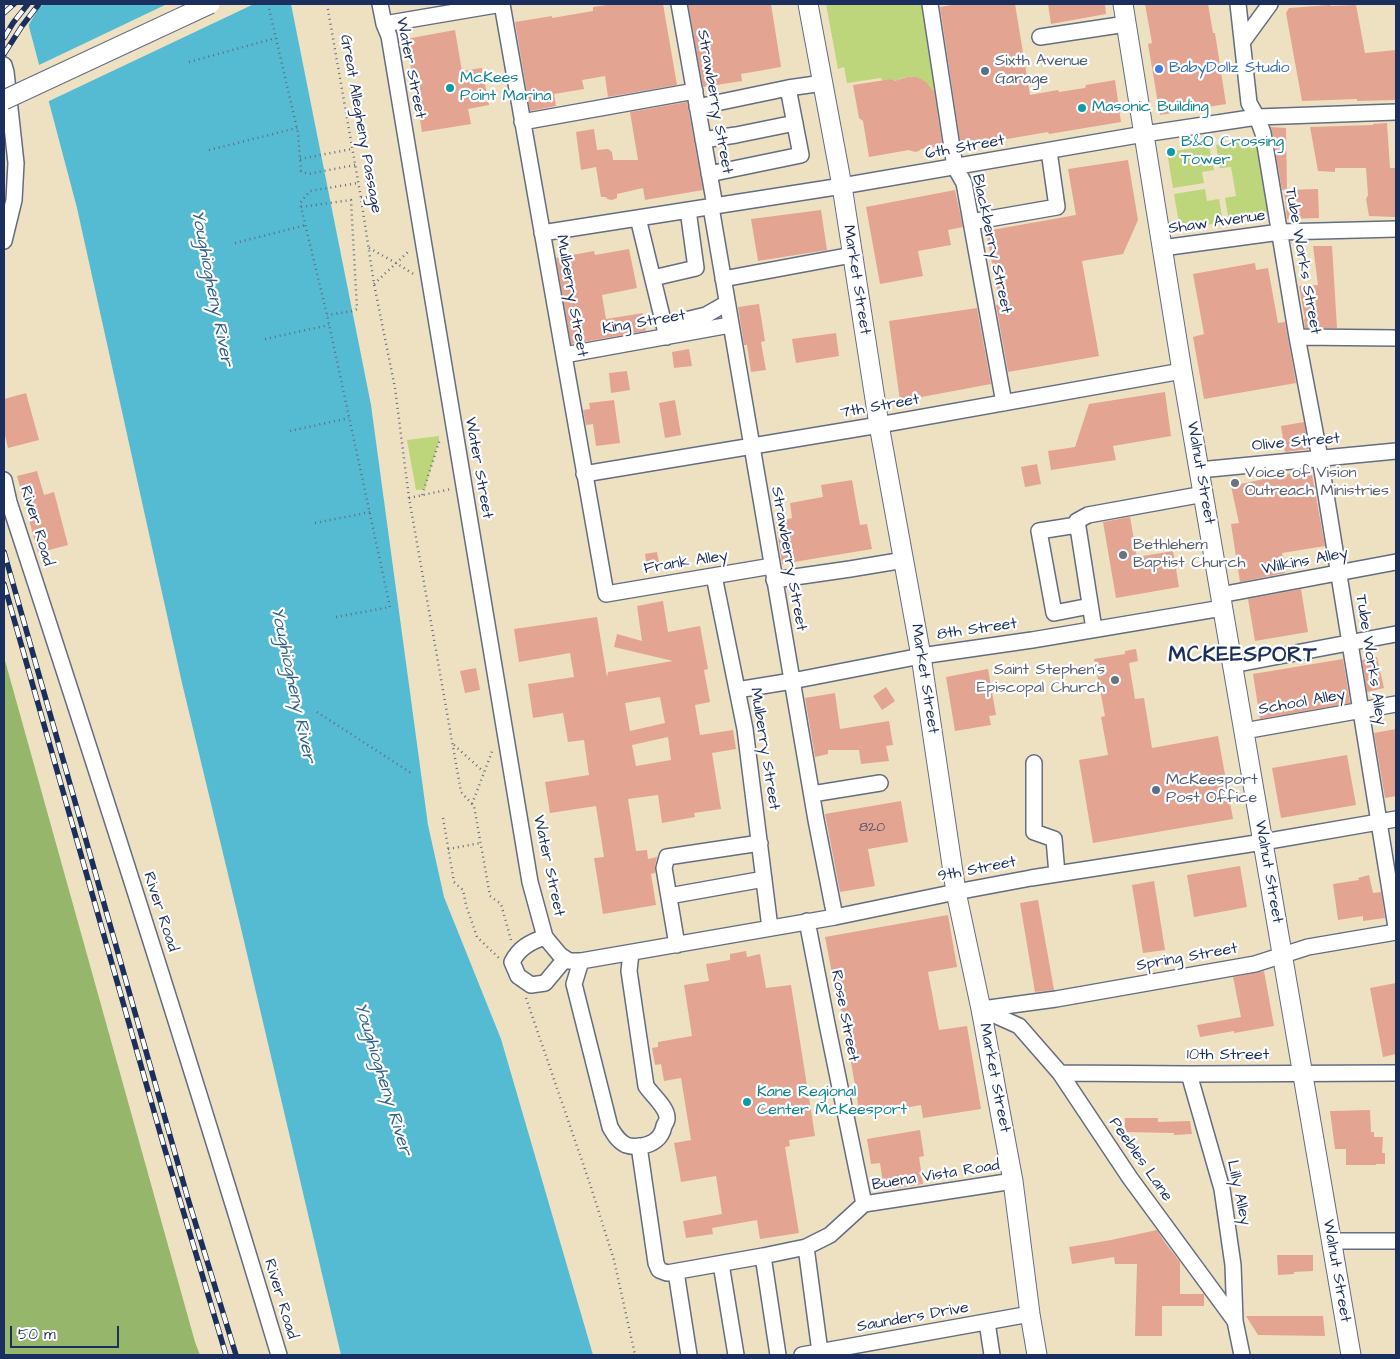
<!DOCTYPE html>
<style>
body{margin:0}
#map{position:relative;width:1400px;height:1359px;overflow:hidden;background:#ede1c1;font-family:"Architects Daughter",sans-serif}
canvas{display:block}
.frame{position:absolute;inset:0;border:5px solid #1b2f5e;pointer-events:none}
.scale{position:absolute;left:10px;top:1326px;width:109px;height:22px;box-sizing:border-box;border:2px solid #1b2f5e;border-top:0;padding-left:6px;font-size:15px;line-height:18px;white-space:nowrap;color:#1b2f5e;-webkit-text-stroke:4px #fff;paint-order:stroke}
</style>
<div id="map">
<canvas width="1400" height="1359"></canvas>
<div class="frame"></div>
<div class="scale">50 m</div>
</div>
<script>
const context = document.querySelector('canvas').getContext('2d');
context.lineJoin = 'round';
function paint(path, color) { context.fillStyle = color; context.fill(path, 'evenodd'); }
function trace(path, color, width, dash) { context.strokeStyle = color; context.lineWidth = width; context.lineCap = dash ? 'butt' : 'round'; context.setLineDash(dash || []); context.stroke(path); }
function label(font, color, halo, rows, align = 'center') {
  context.font = font + ' "Architects Daughter",sans-serif'; context.lineWidth = 4.5; context.setLineDash([]); context.textBaseline = 'middle'; context.strokeStyle = halo; context.fillStyle = color; for (const [text, x, y, turn = 0] of rows) {
    context.save(); context.translate(x, y); context.rotate((+turn || 0) * Math.PI / 180); context.textAlign = isNaN(turn) ? turn : align; if (halo) context.strokeText(text, 0, 0); context.fillText(text, 0, 0); context.restore();
  }
}
paint(new Path2D(`
 M826,4H927L944,113L931,115L932,90C923,78 910,72 896,81L892,79L882,81L881,78L847,83L844,67L838,69Z
 M1258,138L1271,214L1229,221L1225,198L1236,196L1231,167L1220,168L1216,145Z
 M1209,146L1214,170L1202,172L1204,183L1173,188L1167,152Z
 M1205,189L1207,201L1219,199L1223,222L1187,228L1182,227L1179,223L1174,194Z
 M439,436V440L425,489L416,490L407,440Z`), '#bdd67b');
paint(new Path2D(`
 M4,657L195,1342L200,1355H4Z`), '#96b76b');
paint(new Path2D(`
 M23,4H291L371,405L428,825L444,897L501,1039L593,1355H341L240,924L182,683L77,208Z`), '#55bbd3');
paint(new Path2D(`
 M20,4H44L38,9L27,28Z
 M167,4H254L47,102L37,66Z`), '#ede1c1');
paint(new Path2D(`
 M614,4H663L677,85L608,97L605,76L582,80L584,89L554,94L556,106L530,111L515,22L552,16V18L593,11V7Z
 M688,4H771L781,67L741,74L742,81L703,87Z
 M957,4H1015L1030,95L1058,90L1059,92L1085,88L1086,85L1115,80L1121,122L1049,134L1048,132L961,147L940,7Z
 M1048,4H1105L1106,14L1051,24Z
 M1145,4H1208L1213,33H1215L1226,104L1160,115L1148,44L1152,43Z
 M1330,5L1331,6L1356,5L1365,53L1396,50V100L1357,101V99L1302,101L1286,13L1289,8Z
 M455,30L462,71L482,68L489,105L468,109L471,124L422,132L406,39Z
 M907,77H917L926,82L934,92L943,149H940L937,147L921,149L919,151L915,152L909,150L869,157L863,121L859,118L853,85L892,79L895,81Z
 M687,102L703,190L645,200L643,188L617,194V198L612,200L607,199L606,197H601L596,167L581,170L576,132L594,129L597,150L608,149L612,152L613,160H638L630,112Z
 M1387,123L1390,168H1396V217L1369,216L1366,199L1368,195L1366,168H1335V172L1318,171L1310,127L1373,125V124Z
 M1271,127L1286,128L1287,189L1282,190Z
 M1128,160L1138,220L1123,254L1082,261L1099,356L1008,372L996,305L1000,304L986,231L1076,215L1068,169Z
 M1318,189L1319,218L1287,219L1284,190Z
 M955,190L963,227L948,230L951,245L918,251L923,276L880,284L866,207Z
 M821,210L827,250L758,261L751,219Z
 M1313,246H1332L1337,328H1305L1304,319H1305L1299,286L1318,285Z
 M629,249L637,288L602,295L606,319L643,313L646,331L571,344L556,258L594,251L595,255Z
 M1255,263L1256,270L1268,268L1278,323L1285,322L1296,383L1204,399L1193,337L1204,334L1193,274Z
 M759,304L765,341L761,342L766,370L751,372L747,345H744L738,307Z
 M977,308L991,384L900,401L889,321Z
 M836,333L839,356L796,363L792,339Z
 M689,349L692,366L674,368L672,352Z
 M627,371L630,390L611,393L609,373Z
 M1165,392L1171,436L1113,446L1116,460L1051,470L1048,451L1075,447L1089,404Z
 M26,393L39,440L8,448L4,431V399Z
 M614,400L620,443L596,446L593,424L586,425L583,410L590,409L589,403Z
 M675,400L681,435L665,438L659,403Z
 M1304,422L1309,449L1285,452L1281,426Z
 M1037,464L1041,484L1025,487L1021,467Z
 M1311,469L1325,546L1282,553L1285,573L1240,582L1231,524L1239,523L1231,486Z
 M37,471L44,495L54,492L68,545L38,553L17,476Z
 M852,480L860,525L867,524L872,549L782,564L776,522L792,518L790,503L823,497L821,485Z
 M1130,517L1137,557L1173,551L1179,587L1116,598L1103,522Z
 M657,552L660,567L647,569L645,554Z
 M1301,589L1308,632L1255,641L1248,599Z
 M663,601L668,632L700,626L708,669L704,670L710,702L695,705L700,735L733,730L736,749L712,753L721,809L694,813L695,817L662,823L658,795L628,799L636,851L647,850L648,859L657,857L655,866V873L651,874L656,905L603,914L594,858L604,857L596,806L550,813L545,782L589,775L584,740L568,742L563,713L533,718L528,684L574,677L570,653L519,662L514,629L597,617L607,677L608,672L673,661L614,647L617,634L642,641L637,606ZM660,697L665,723L630,731L625,703ZM668,737L671,760L636,766L632,745Z
 M1136,649L1138,661L1129,663L1135,699L1144,698L1152,748L1218,736L1233,819L1093,843L1079,760L1108,755L1101,717L1105,716L1094,659L1125,654V651Z
 M1377,657L1384,688L1367,692L1362,660Z
 M1343,659L1350,703L1260,719L1253,674Z
 M476,668L480,690L465,693L460,671Z
 M988,669L996,715L989,716L991,725L955,731L946,677Z
 M886,687L895,701L882,710L873,696Z
 M835,693L840,729L889,721L893,745L886,746L889,761L861,764L859,750H828V754L815,757L805,698Z
 M1396,729V796L1385,798L1374,733Z
 M1347,755L1356,805L1281,818L1272,768Z
 M901,801L908,842L868,849L875,886L840,892L825,814Z
 M1240,866L1247,907L1194,917L1187,875Z
 M1369,875L1373,893L1381,892L1385,918L1363,921V916L1338,920L1333,884L1359,880L1358,878Z
 M1154,881L1165,950L1143,953L1132,885Z
 M1038,900L1054,990L1035,992L1020,903Z
 M948,915L957,967L928,972L939,1030L967,1026L981,1109L923,1118L921,1105L860,1116L848,1044L840,1005H838L825,937Z
 M746,951L747,957L760,954L766,988L791,985L815,1136L789,1140L790,1146L785,1147L799,1233L760,1239L757,1220L712,1228L713,1234L686,1238L683,1221L722,1214L716,1176L681,1182L674,1143L691,1140L681,1078L664,1081L661,1064L655,1065L652,1048L658,1047V1042L692,1036L684,985L709,981L706,964L730,960V954Z
 M1264,971L1274,1026L1234,1033V1031L1200,1037L1197,1025L1241,1017L1233,977Z
 M1396,983V1054L1383,1057L1370,988Z
 M1370,1110L1371,1132H1374V1137H1383L1382,1153H1385V1164H1376V1165H1346V1149H1335L1330,1111Z
 M1125,1118H1158V1122L1190,1121L1192,1134L1174,1135V1133L1125,1132Z
 M920,1130L924,1156L919,1157L923,1184L884,1190L880,1163L871,1164L867,1139Z
 M1157,1230L1166,1244L1180,1262V1294H1204V1306H1162V1336H1135L1137,1264H1115L1114,1257L1072,1264L1069,1247L1111,1240Z
 M1277,1255H1313V1271L1294,1272V1274L1278,1275Z
 M1246,1316H1323L1325,1336L1258,1335Z`), '#e4a492');
const minor = new Path2D(`
 M380,4L384,24L389,36L530,882L545,937L560,955L569,961H581L835,917L956,892L1031,878L1263,842L1396,819
 M502,4L606,594L772,566
 M679,4L715,206
 M930,4L955,167L964,183L1004,403
 M1238,4L1249,103L1257,117L1263,133L1297,337L1320,458L1396,927
 M384,24L502,4
 M1040,37L1126,24
 M1243,41L1270,4
 M4,65L6,72L16,163L14,200L4,241
 M697,107L788,88
 M522,122L695,91
 M703,140L736,135L795,123
 M709,174L801,155L788,88L823,83
 M711,207L816,820L835,917
 M638,218L667,337
 M971,222L1057,207L1049,151
 M542,233L842,186L1144,134L1257,117L1396,112
 M1162,248L1280,232L1396,229
 M653,278L696,268L688,210
 M723,279L852,255
 M665,325L706,315L727,303
 M1297,337L1396,338
 M564,355L730,325
 M1199,470L1396,451
 M584,474L879,425L1182,371
 M4,480L9,502C102,785 193,1070 279,1355
 M1077,525L1039,531L1054,613L1090,606
 M714,576L745,729L770,928
 M774,580L850,569L904,560
 M1220,595L1396,562
 M1094,629L1077,521L1088,515L1204,494
 M1232,665L1396,634
 M737,690L792,681L921,656L1032,640L1222,608
 M1244,731L1396,704
 M1034,763V832L1054,839L1057,874
 M812,794L880,783
 M669,896L764,879
 M807,921L827,1024L864,1204
 M545,937C530,942 519,948 512,962L518,976L531,985L545,983L565,959
 M677,945L664,868L667,857L760,843
 M581,961L574,984L610,1127C614,1134 618,1141 626,1145C635,1148 649,1146 656,1140C660,1137 663,1131 664,1126C665,1124 667,1121 667,1119C668,1108 652,1095 646,1086L629,971L631,953
 M981,1009L1019,1026L1060,1073L1130,1178L1235,1321L1242,1355
 M982,1009L1056,999L1255,964L1308,947L1396,932
 M1060,1073L1189,1074L1396,1073
 M1189,1074L1222,1189L1233,1265L1235,1321
 M639,1146L656,1263L659,1270L667,1273L763,1256L806,1247L830,1235L864,1204
 M864,1204L1013,1181
 M1331,1241H1396
 M806,1247L820,1352
 M763,1256L778,1355
 M721,1264L736,1355
 M676,1272L689,1355
 M987,1322L992,1355
 M802,1355L1030,1314`);
const major = new Path2D(`
 M808,4L842,186L879,425L921,656L956,892L981,1009L1013,1181L1030,1314L1037,1355
 M1123,4L1182,371L1351,1355`);
trace(minor, '#646d81', 18);
trace(major, '#646d81', 21);
trace(new Path2D(`
 M268,4L298,133L301,171L308,174L355,165
 M327,4L361,198L374,284L395,388L409,498L461,792L474,806L490,896L501,904L511,940
 M189,62L276,38
 M209,150L297,128
 M300,159L352,149
 M361,198L370,197
 M301,207L351,200L357,309L353,311L327,315
 M235,243L306,225
 M369,248L396,263L415,275
 M374,284L409,251
 M265,339L329,325
 M290,431L349,418
 M422,495L440,439
 M409,498L451,489
 M315,523L370,512
 M336,617L390,607L327,315L300,203L310,191L358,183
 M317,712L411,773
 M454,745L484,772
 M472,804L493,749
 M443,818L454,882L463,890L466,905L477,937L499,958
 M448,849L481,843
 M526,998L590,1184L614,1260L635,1355`), '#646d81', 2.5, [1, 4]);
trace(minor, '#fff', 15);
trace(major, '#fff', 19);
const rail = new Path2D(`
 M4,13L14,4
 M4,38L13,23L28,4
 M4,54L22,26L39,4
 M4,552L188,1199L236,1355
 M4,584L163,1143L226,1355`);
trace(rail, '#1b2f5e', 5.5);
trace(rail, '#fff', 4, [11]);
const majorBridge = new Path2D(`
 M4,100L210,4`);
trace(majorBridge, '#646d81', 21, []);
trace(majorBridge, '#fff', 19);
for (const [x, y, r, color] of [
 [1159,69,5,"#3f7fe0"],
 [985,71,5,"#5c6f8a"],
 [450,88,5,"#0f9aa8"],
 [1082,108,5,"#0f9aa8"],
 [1171,152,5,"#0f9aa8"],
 [1235,483,5,"#6b7280"],
 [1123,555,5,"#6b7280"],
 [1115,680,5,"#6b7280"],
 [1156,790,5,"#5c6f8a"],
 [747,1102,5,"#0f9aa8"]
]) { const dot = new Path2D(); dot.arc(x, y, r, 0, 2 * Math.PI); context.fillStyle = color; context.fill(dot); trace(dot, '#fff', 2); }
label('14px', '#4d4c6b', null, [
 ["820",872,828]
]);
label('16px', '#4e5e75', '#fff', [
 ["Sixth Avenue",995,62],
 ["Garage",995,80],
 ["McKeesport",1166,781],
 ["Post Office",1166,799]
], 'left');
label('16px', '#1b2f5e', '#fff', [
 ["Water Street",410,68,79],
 ["Strawberry Street",714,102,80],
 ["Great Allegheny Passage",360,124,80],
 ["6th Street",965,148,-10],
 ["Shaw Avenue",1217,223,-8],
 ["Blackberry Street",991,244,78],
 ["Tube Works Street",1302,261,80],
 ["Market Street",856,280,81],
 ["Mulberry Street",571,296,80],
 ["King Street",644,323,-10],
 ["7th Street",880,407,-10],
 ["Olive Street",1296,443,-5],
 ["Water Street",478,468,80],
 ["Walnut Street",1200,473,80],
 ["River Road",36,526,73],
 ["Strawberry Street",788,559,80],
 ["Wilkins Alley",1305,562,-11],
 ["Frank Alley",686,563,-9],
 ["8th Street",977,630,-8],
 ["Tube Works Alley",1370,660,81],
 ["Market Street",924,679,81],
 ["School Alley",1302,703,-10],
 ["Mulberry Street",764,749,81],
 ["Water Street",548,866,78],
 ["9th Street",977,870,-11],
 ["Walnut Street",1268,872,80],
 ["River Road",160,912,72],
 ["Spring Street",1187,958,-10],
 ["Rose Street",844,1016,79],
 ["10th Street",1228,1056],
 ["Market Street",994,1078,79],
 ["Peebles Lane",1140,1160,55],
 ["Buena Vista Road",936,1176,-9],
 ["Lilly Alley",1238,1193,78],
 ["Walnut Street",1336,1271,80],
 ["River Road",280,1299,73],
 ["Saunders Drive",913,1318,-10]
]);
label('16px', '#366cbe', '#fff', [
 ["BabyDollz Studio",1169,69]
], 'left');
label('16px', '#0d838f', '#fff', [
 ["McKees",460,79],
 ["Point Marina",460,97],
 ["Masonic Building",1092,108],
 ["B&O Crossing",1181,143],
 ["Tower",1181,161],
 ["Kane Regional",757,1093],
 ["Center McKeesport",757,1111]
], 'left');
label('16px', '#5b616d', '#fff', [
 ["Voice of Vision",1245,474],
 ["Outreach Ministries",1245,492],
 ["Bethlehem",1133,546],
 ["Baptist Church",1133,564],
 ["Saint Stephen's",1105,671,"right"],
 ["Episcopal Church",1105,689,"right"]
], 'left');
label('italic 18px', '#2f6087', '#fff', [
 ["Youghiogheny River",211,288,79],
 ["Youghiogheny River",292,685,78],
 ["Youghiogheny River",382,1079,73]
]);
context.letterSpacing = '1px';
label('bold 21px', '#1b2f5e', '#fff', [
 ["MCKEESPORT",1243,657]
]);
context.letterSpacing = '0px';
</script>
